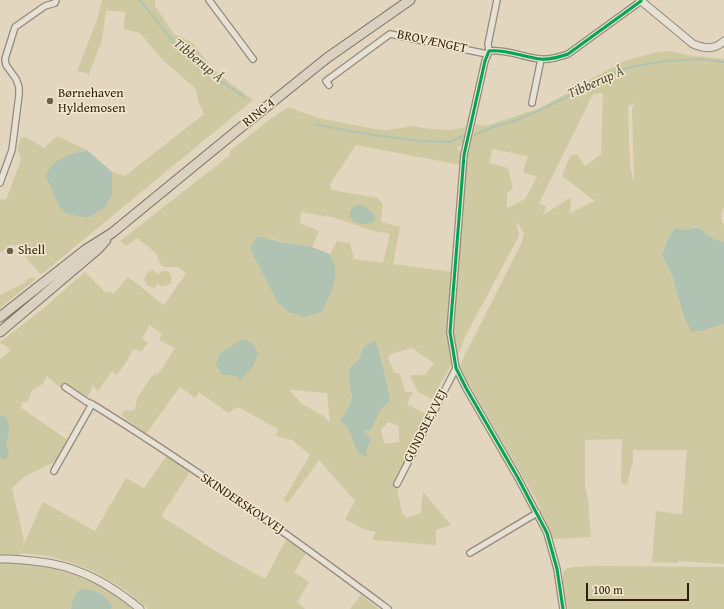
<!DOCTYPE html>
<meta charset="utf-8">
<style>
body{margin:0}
#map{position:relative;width:724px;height:609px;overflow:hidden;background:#e2d6bf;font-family:"Gentium Book Plus",serif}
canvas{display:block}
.scale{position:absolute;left:586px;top:583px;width:103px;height:18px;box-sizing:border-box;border:2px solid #2e1f10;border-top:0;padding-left:5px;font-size:12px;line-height:14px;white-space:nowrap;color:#2e1f10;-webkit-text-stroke:3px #f5e8cc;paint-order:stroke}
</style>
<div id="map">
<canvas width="724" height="609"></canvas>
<div class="scale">100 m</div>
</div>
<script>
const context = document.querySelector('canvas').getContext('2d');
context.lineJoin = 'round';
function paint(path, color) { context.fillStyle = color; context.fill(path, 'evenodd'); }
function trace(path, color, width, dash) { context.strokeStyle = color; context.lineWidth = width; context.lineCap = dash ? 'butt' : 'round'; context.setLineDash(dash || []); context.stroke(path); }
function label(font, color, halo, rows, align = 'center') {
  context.font = font + ' "Gentium Book Plus",serif'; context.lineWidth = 3; context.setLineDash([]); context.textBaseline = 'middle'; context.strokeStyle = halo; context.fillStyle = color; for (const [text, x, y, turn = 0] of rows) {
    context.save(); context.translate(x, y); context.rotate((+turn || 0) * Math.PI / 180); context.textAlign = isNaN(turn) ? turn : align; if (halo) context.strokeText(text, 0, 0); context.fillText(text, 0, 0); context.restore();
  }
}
paint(new Path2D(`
 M102,0H155V6L174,34L193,43L211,68L253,100L43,273L40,274L21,252L20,244L13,246L12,244L0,253V199L6,200L21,160L18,150L20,138L26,137L44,148L57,136L87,150C71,154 61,157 49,169L59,206L66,214L87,218L112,196V172L125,176L204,114L198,101L196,89L162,59L140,33L124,29L125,12L106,10L102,40L89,74L77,71L97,20Z
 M668,51L694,56L724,59V206L721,218L724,225V242L714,239L696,226L685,231L675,228L667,241L662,256L672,275L684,318L709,329L724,324V564L679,561L678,563L652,562L656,511L682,514L687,450H633V461L627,484L621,483L622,439L585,440V486L588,500L591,537L552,539L537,501L459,367L522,242L524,233L516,221L519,236L466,335L457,357L452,332L467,157L469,147L470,146L476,124L486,126L540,108L573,90L580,96L587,94L588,81L624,61L654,53ZM603,93L601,154L585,166L577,154L570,156L562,176L595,201L570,213L571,197L543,215L546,207L539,203L593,94ZM634,103L632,108L634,180L633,181L630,163L628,107ZM492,149L528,156L523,172L537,177L525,199L507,208V193L513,189L508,168L489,163Z
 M288,107L318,118L375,129L387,130L412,126L429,129L451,130L465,127L464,145L457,148L462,153L461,165L356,145L330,184L331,190L378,198L383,204L381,222L400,227L393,264L453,272L448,331L452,363L432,399L418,392L410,375H425L434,363L412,348L391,354L388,358L394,372L400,374L405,392H413L407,404L428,415L395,479L402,513L406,518L421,513L423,492L451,525L436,530V545L372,540L376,532L363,529L345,519L355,501L319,460L288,503L283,500L310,455L292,440L276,436L278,429L238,407L228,413L199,392L195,398L180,387L146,434L121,415L125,410L130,411L135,409L137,398L152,376L159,373L175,348L159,340L162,334L150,325L142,339L148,343L141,352L133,349L127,361L117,375L112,371L98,391L92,386L91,391L87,397L63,388L67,392L66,393L47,376L43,384L33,389L27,402H22L21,408L68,440L56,461L24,477L12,488L24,540L22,548L43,502L95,531L126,478L144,488L167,455L190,472L161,516L217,552L265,579L286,540L306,553L294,572L309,582L297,602L305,609H148L124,589L95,572L70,562L47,556L21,553L18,563C61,567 101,581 134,609H0V359L11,350L3,344L0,343V342L39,312L85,272L105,292L114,293L128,277L164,305L186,273L178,267H164L159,262L156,253L137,238L126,246L120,241L230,155V151L269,120ZM301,212L336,218L370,230L390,234L383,263L354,259L350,243L337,241L330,254L335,270L288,312L277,302L250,249L272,239L312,247L319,231L300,223ZM375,341L380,354L390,398L389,402L380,411L375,419L364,433L369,446L367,451H357L350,431L342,418L349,407L352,397L349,381V369L360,358L363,347ZM289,390L327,393L330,423L324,416L302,404ZM388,422L399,426V442L384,444L381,430Z
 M153,270L158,275L161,271H168L171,276V283L166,286H160L158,283L154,288L148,286L144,280L147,273Z
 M29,278H34L35,280L0,308V295L24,283Z
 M588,566L724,567V609H568C566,601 558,574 566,569C571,566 582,567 588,566Z
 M361,595L379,609H350Z`), '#cfc9a1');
paint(new Path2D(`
 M87,150L112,172V196L103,209L87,218L66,214L59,206L46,176L49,169L55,162L70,154Z
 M361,205L367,208L375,216V220C368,227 356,225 350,217C349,209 353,205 361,205Z
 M697,227L714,239L724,242V324L708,329L692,332L684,318L672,275L662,255L667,241L675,228L685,230Z
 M256,237L312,247L330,254C332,259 335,264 335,269C337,282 328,301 321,312L305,317L288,312L277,302L250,249Z
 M243,339L254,344L258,354L253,367L240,381L236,376L222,375L216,364L220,353Z
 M375,340L380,354L390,398L389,402L380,411L371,430H366L364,433L371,439L367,451V457C349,452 357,433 340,421L349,407L352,397L349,381V369L360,358L363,347Z
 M0,416H5C12,430 9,430 6,444C9,450 10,454 5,460L0,458Z
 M83,589C98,590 103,594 112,605L111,609H71C73,600 73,592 83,589Z`), '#b0c3b3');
trace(new Path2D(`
 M140,0L178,48L208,73L246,98
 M315,124L354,132L419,141L450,142L463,136
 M475,135L495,126L515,121L540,110L571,95L590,82L627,68L664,61L701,59L724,62`), '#b0c3b3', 2);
const minor = new Path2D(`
 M209,0L253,59
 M489,51L488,44L497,0
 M329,85L326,81L390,34L487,54
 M532,103L541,59
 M0,183L12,150L19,95V87L16,79L6,65L5,59L15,27L45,6L55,3L56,0
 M65,387L87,402L92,404C194,467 292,537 388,609
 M54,471L92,404
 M397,484L456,368
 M470,553L537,513
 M563,609L557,569L547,533L518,478L466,388L456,368L450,332L464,155L485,61L489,51C506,49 523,57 540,59C550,60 559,57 568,54L641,1`);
const tertiary = new Path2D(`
 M640,0L693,44C705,49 714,50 724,41
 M0,559H7C22,560 38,561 53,564C85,570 115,588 140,609`);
const primary = new Path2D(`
 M0,317L85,250L112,233L245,124L327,58L410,0
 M0,332L98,249L106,240`);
trace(minor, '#938a7b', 8);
trace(tertiary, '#938a7b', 9);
trace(primary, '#7a7164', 11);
trace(minor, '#e7e1d5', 5.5);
trace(tertiary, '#e7e1d5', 7);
trace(primary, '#dad1c1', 9);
trace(new Path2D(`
 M563,609L557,569L547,533L518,478L466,388L456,368L450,332L464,155L485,61L489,51C506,49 523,57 540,59C550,60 559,57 568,54L641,1`), '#00a651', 3);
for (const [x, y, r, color] of [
 [50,101,4,"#6d5f4d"],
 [10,251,4,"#6d5f4d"]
]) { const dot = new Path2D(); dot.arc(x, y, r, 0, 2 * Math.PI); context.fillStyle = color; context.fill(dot); trace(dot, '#f5e8cc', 1.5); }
label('13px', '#2e1f10', '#f5e8cc', [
 ["BROVÆNGET",432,42,12],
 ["RING 4",259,113,-39],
 ["GUNDSLEVVEJ",426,426,-63],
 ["SKINDERSKOVVEJ",242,504,34]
]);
label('13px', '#2e1f10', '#f5e8cc', [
 ["Børnehaven",58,94],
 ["Hyldemosen",58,109],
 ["Shell",18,251]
], 'left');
label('italic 14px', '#4e4e3f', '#f5e8cc', [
 ["Tibberup Å",198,61,40],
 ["Tibberup Å",596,83,-24]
]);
</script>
